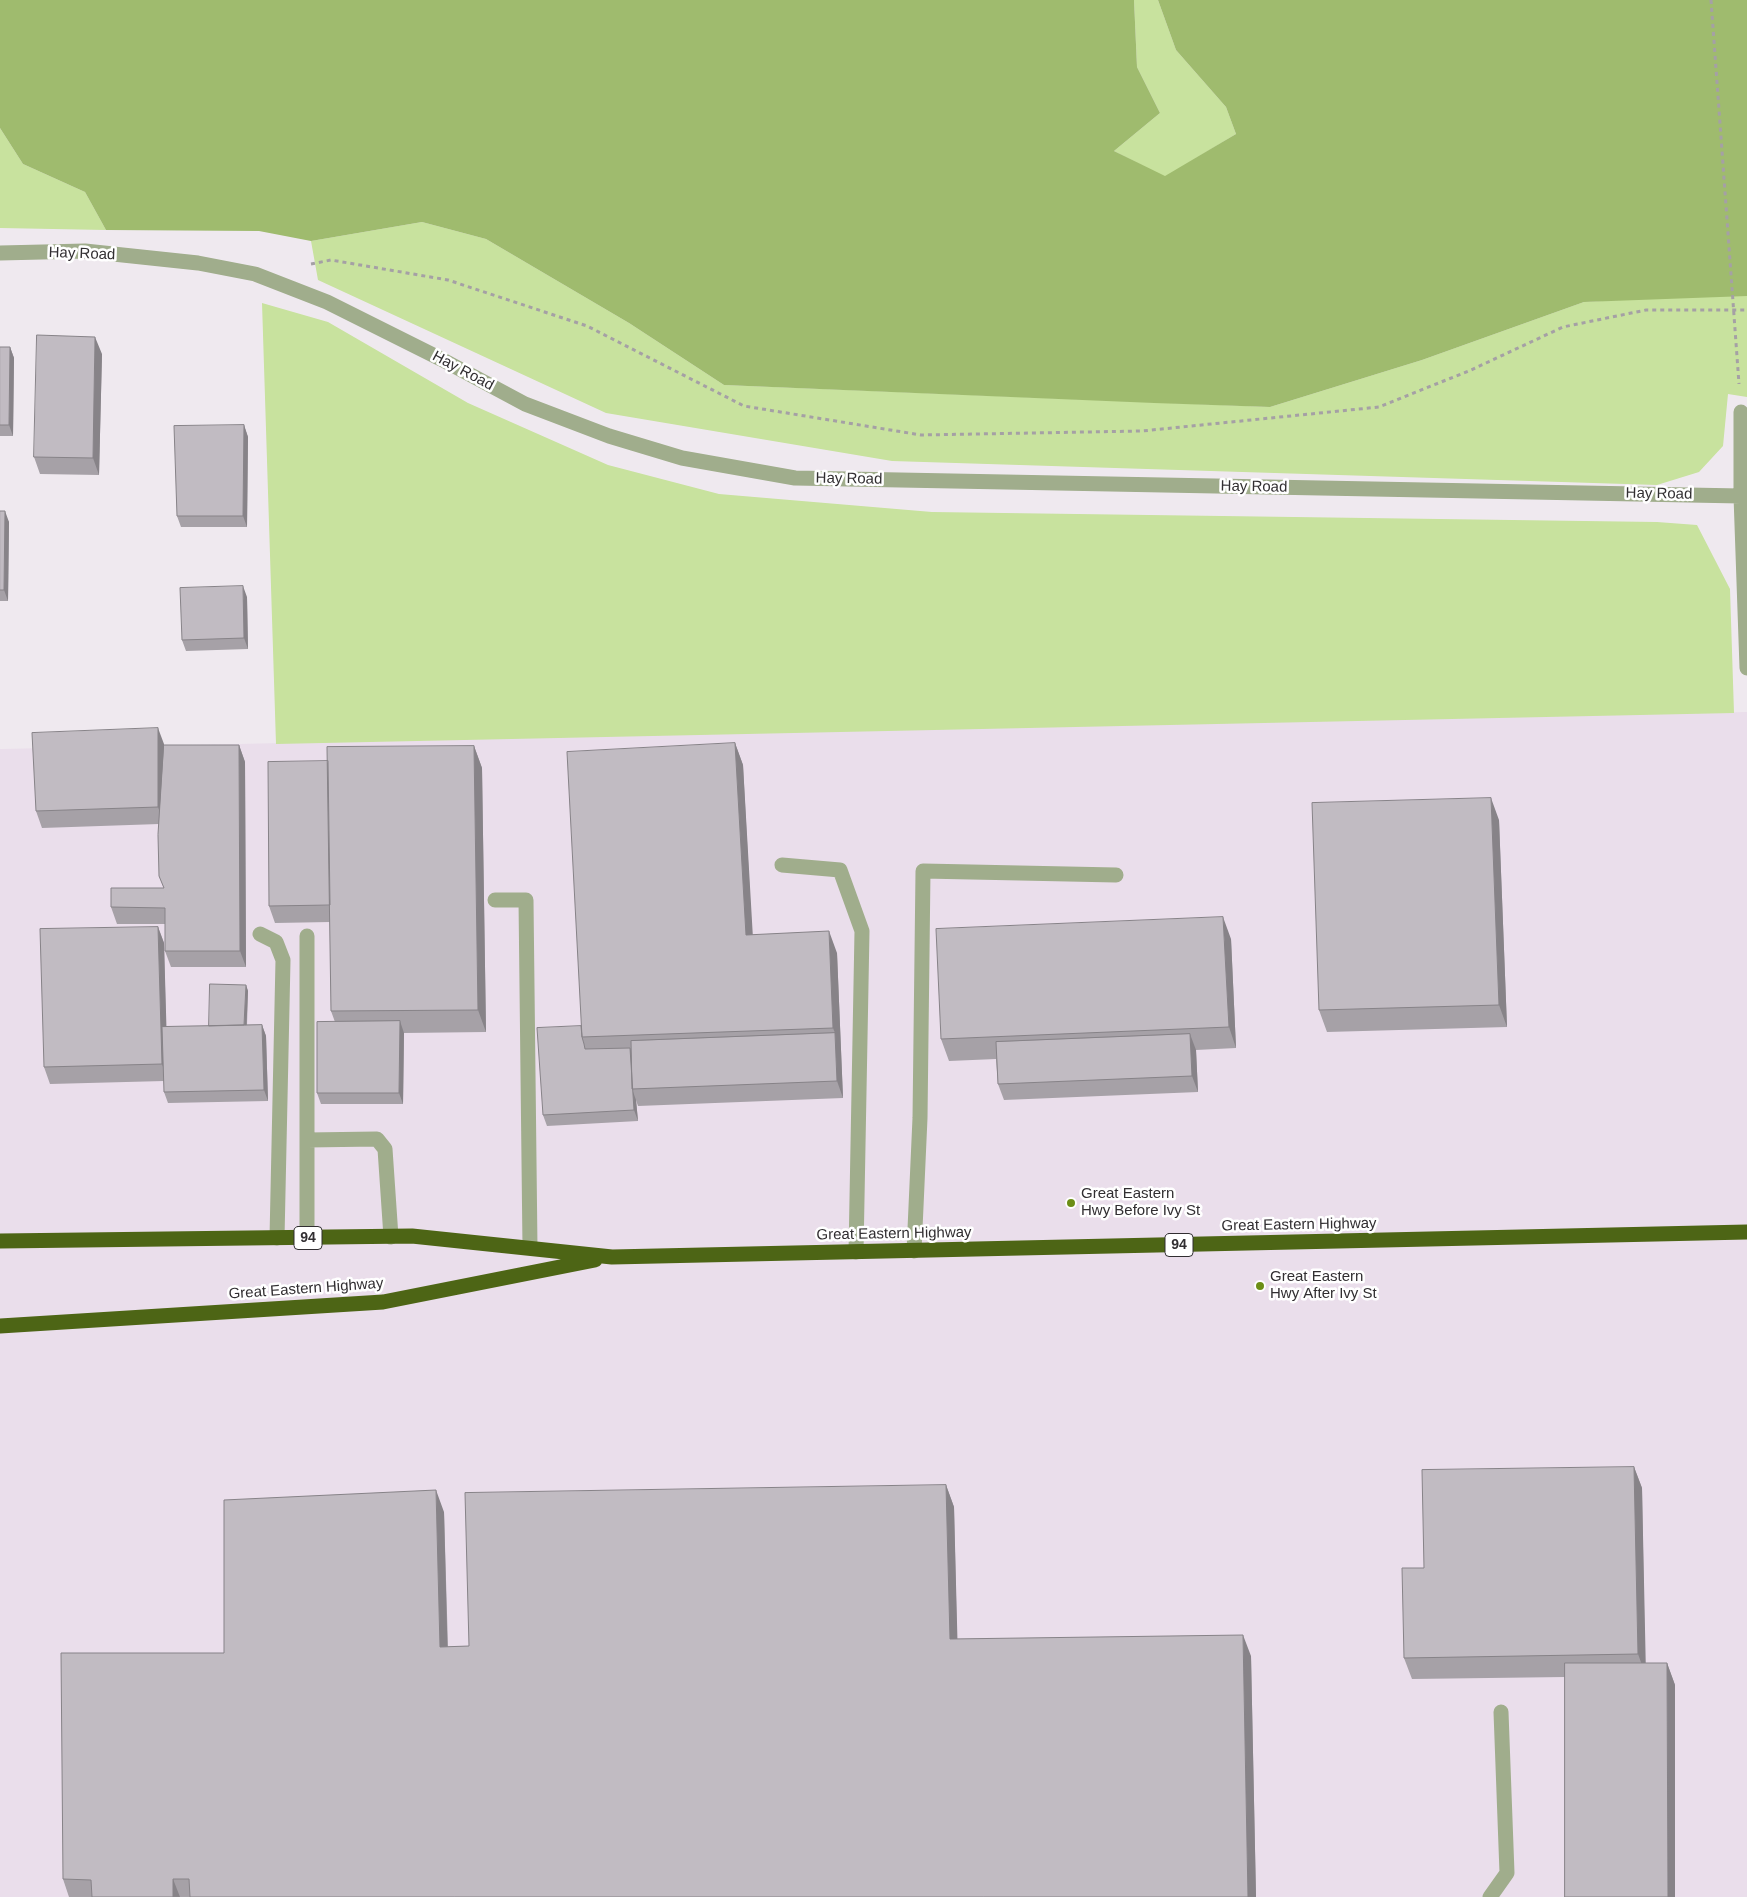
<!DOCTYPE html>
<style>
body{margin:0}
canvas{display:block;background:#efe9ef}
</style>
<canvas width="1747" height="1897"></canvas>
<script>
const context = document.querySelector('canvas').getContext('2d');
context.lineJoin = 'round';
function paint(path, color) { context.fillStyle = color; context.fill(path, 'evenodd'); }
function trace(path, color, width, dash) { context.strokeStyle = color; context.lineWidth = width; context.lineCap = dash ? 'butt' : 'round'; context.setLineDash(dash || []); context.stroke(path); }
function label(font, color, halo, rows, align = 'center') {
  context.font = font + ' Helvetica,sans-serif'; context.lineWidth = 5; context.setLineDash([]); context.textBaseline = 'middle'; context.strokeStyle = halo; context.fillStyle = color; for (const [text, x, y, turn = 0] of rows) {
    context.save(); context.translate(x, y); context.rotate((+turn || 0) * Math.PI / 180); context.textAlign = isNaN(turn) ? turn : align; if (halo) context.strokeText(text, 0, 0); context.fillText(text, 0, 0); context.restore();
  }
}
paint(new Path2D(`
 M1747,712V1897H0V749Z`), '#eadeeb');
paint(new Path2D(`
 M1134,0H1158L1176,50L1226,107L1236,134L1165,177L1114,151L1160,113L1137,67Z
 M0,128L23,164L85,192L106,230L0,228Z
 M422,222L486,239L629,323L724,385L1270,407L1422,360L1584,302L1710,295L1747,296V397L1728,394L1723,446L1699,472L1657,485L892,461L606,413L318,280L311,241Z
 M262,303L328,322L468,403L608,465L719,494L932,512L1657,522L1697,525L1730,589L1734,713L276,744Z`), '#c8e29e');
paint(new Path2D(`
 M0,0H1134L1137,67L1160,113L1114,151L1165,176L1236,134L1226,107L1176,50L1158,0H1747V296L1584,302L1422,360L1270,407L1154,403L724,385L629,323L486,239L422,222L311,241L259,231L106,230L85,192L23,164L0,128Z`), '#9fbb6e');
trace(new Path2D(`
 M1711,0L1739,384
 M311,264L331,260L448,280L587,326L744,406L921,435L1142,431L1379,407L1471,370L1563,327L1646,310H1747`), '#a5a0a5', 3, [4, 4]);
trace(new Path2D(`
 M0,253L85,251L198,263L255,274L327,302L441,359L525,404L609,436L682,458L795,478L1741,496
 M1741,412V496L1747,668
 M782,865L840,870L862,931L856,1252
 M495,900H526L530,1248
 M260,934L276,942L283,960L277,1238
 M307,1140L377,1139L385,1149L391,1237
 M307,1238V936
 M914,1251L920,1118L923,871L1116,875
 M1490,1897L1507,1873L1501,1712`), '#a0ad8c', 15);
trace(new Path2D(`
 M0,1241L412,1236L612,1257L1747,1232
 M0,1326L383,1302L595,1260`), '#4d6515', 15);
paint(new Path2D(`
 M0,347H10L14,358L13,436H0Z
 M102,354L99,475L40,474L34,457Z
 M244,425L248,437L247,527H181L177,516Z
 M0,511L9,522L8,601H0Z
 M247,597L248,649L186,651L182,640Z
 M735,743L743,765L752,935L837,953L843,1098L638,1106L636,1100L638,1121L547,1126L543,1115L581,1026Z
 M164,745H239L245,762L246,967H171L165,951V924H117L111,907L164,888L159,876V824L42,828L36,811Z
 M474,746L482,768L486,1032L404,1033L403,1104H321L317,1093L335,1022L331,1011L330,922L275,923L269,906L328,761Z
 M1499,820L1507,1027L1327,1032L1319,1010Z
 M158,927L164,943L166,1027L209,1026L246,985L248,991L247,1025H262L266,1036L268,1101L168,1103L164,1092V1081L50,1084L44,1067Z
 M1231,939L1236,1048L1196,1050L1198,1092L1004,1100L998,1084L996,1059L949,1061L941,1039Z
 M1634,1467L1642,1488L1645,1663H1667L1675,1685V1897H1565V1677L1412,1679L1404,1658L1424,1568Z
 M946,1485L954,1507L957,1639L1251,1656L1256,1897H69L63,1879L224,1653L444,1512L448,1647L469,1646Z`), '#a6a1a7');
paint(new Path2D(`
 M95,337L102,354L99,475L93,458Z
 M10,347L14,358L13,436L9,425Z
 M244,425L248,437L247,527L243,516Z
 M5,511L9,522L8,601L4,590Z
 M243,586L247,597L248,649L244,638Z
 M158,728L164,744V824L158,807Z
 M735,743L743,765L754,956L746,935Z
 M239,745L245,762L246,967L240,951Z
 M474,746L482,768L486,1032L478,1010Z
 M1491,798L1499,820L1507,1027L1499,1005Z
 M1223,917L1231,939L1236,1048L1229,1027Z
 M158,927L164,943L168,1081L162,1064Z
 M829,931L837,953L843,1098L837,1081L835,1033L833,1028Z
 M246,985L248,991L246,1036L244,1031Z
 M400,1021L404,1033L403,1104L399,1093Z
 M262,1025L266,1036L268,1101L264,1090Z
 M1190,1034L1196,1050L1198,1092L1192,1076Z
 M630,1048L634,1059L632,1089L636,1100L638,1121L634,1110Z
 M1634,1467L1642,1488L1646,1676L1638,1654Z
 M946,1485L954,1507L958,1661L950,1639Z
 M436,1490L444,1512L448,1668L440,1647Z
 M1243,1635L1251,1656L1256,1897H1248Z
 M1667,1663L1675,1685V1897H1668Z
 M173,1879L180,1897H173Z`), '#878388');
const building = new Path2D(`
 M37,335L95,337L93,458L34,457Z
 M0,347H10L9,425H0Z
 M244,425L243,516H177L174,426Z
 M0,511H5L4,590H0Z
 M243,586L244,638L182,640L180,588Z
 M158,728V807L36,811L32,733Z
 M735,743L746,935L829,931L833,1028L582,1037L567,752Z
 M164,745H239L240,951H165V908L111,907V888H164L159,876L158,835Z
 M474,746L478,1010L331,1011L327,747Z
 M328,761L330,905L269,906L268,762Z
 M1491,798L1499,1005L1319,1010L1312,803Z
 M1223,917L1229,1027L941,1039L936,929Z
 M158,927L162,1064L44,1067L40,929Z
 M210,984L246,985L244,1025L209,1026Z
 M400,1021L399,1093H317V1022Z
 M262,1025L264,1090L164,1092L162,1027Z
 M581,1026L582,1037L584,1044L585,1049L630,1048L634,1110L543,1115L537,1028Z
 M835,1033L837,1081L632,1089L631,1041Z
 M1190,1034L1192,1076L998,1084L996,1042Z
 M1634,1467L1638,1654L1404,1658L1402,1568H1424L1422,1470Z
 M946,1485L950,1639L1243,1635L1248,1897H190L189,1879H173V1897H92L91,1880L63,1879L61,1653H224V1500L436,1490L440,1647L469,1646L465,1493Z
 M1565,1663H1667L1668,1897H1565Z`);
paint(building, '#c1bbc2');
trace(building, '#878388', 1);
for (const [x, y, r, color] of [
 [1071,1203,5,"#6c8e16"],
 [1260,1286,5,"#6c8e16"]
]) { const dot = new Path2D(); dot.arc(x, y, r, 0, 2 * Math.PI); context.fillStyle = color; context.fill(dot); trace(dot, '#fff', 2); }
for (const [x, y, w] of [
 [308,1238,28],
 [1179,1245,28]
]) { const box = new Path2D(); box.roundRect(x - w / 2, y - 11.5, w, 23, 4); context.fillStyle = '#fff'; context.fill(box); trace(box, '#312e31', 1); }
label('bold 14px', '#312e31', null, [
 ["94",308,1238],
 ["94",1179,1245]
]);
label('15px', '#312e31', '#fff', [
 ["Hay Road",82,254,2],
 ["Hay Road",463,371,28],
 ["Hay Road",849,479,1],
 ["Hay Road",1254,487,1],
 ["Hay Road",1659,494,1],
 ["Great Eastern Highway",1299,1225,-1],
 ["Great Eastern Highway",894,1234,-1],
 ["Great Eastern Highway",306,1289,-4]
]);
label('15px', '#312e31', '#fff', [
 ["Great Eastern",1081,1194],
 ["Hwy Before Ivy St",1081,1211],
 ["Great Eastern",1270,1277],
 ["Hwy After Ivy St",1270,1294]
], 'left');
</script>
